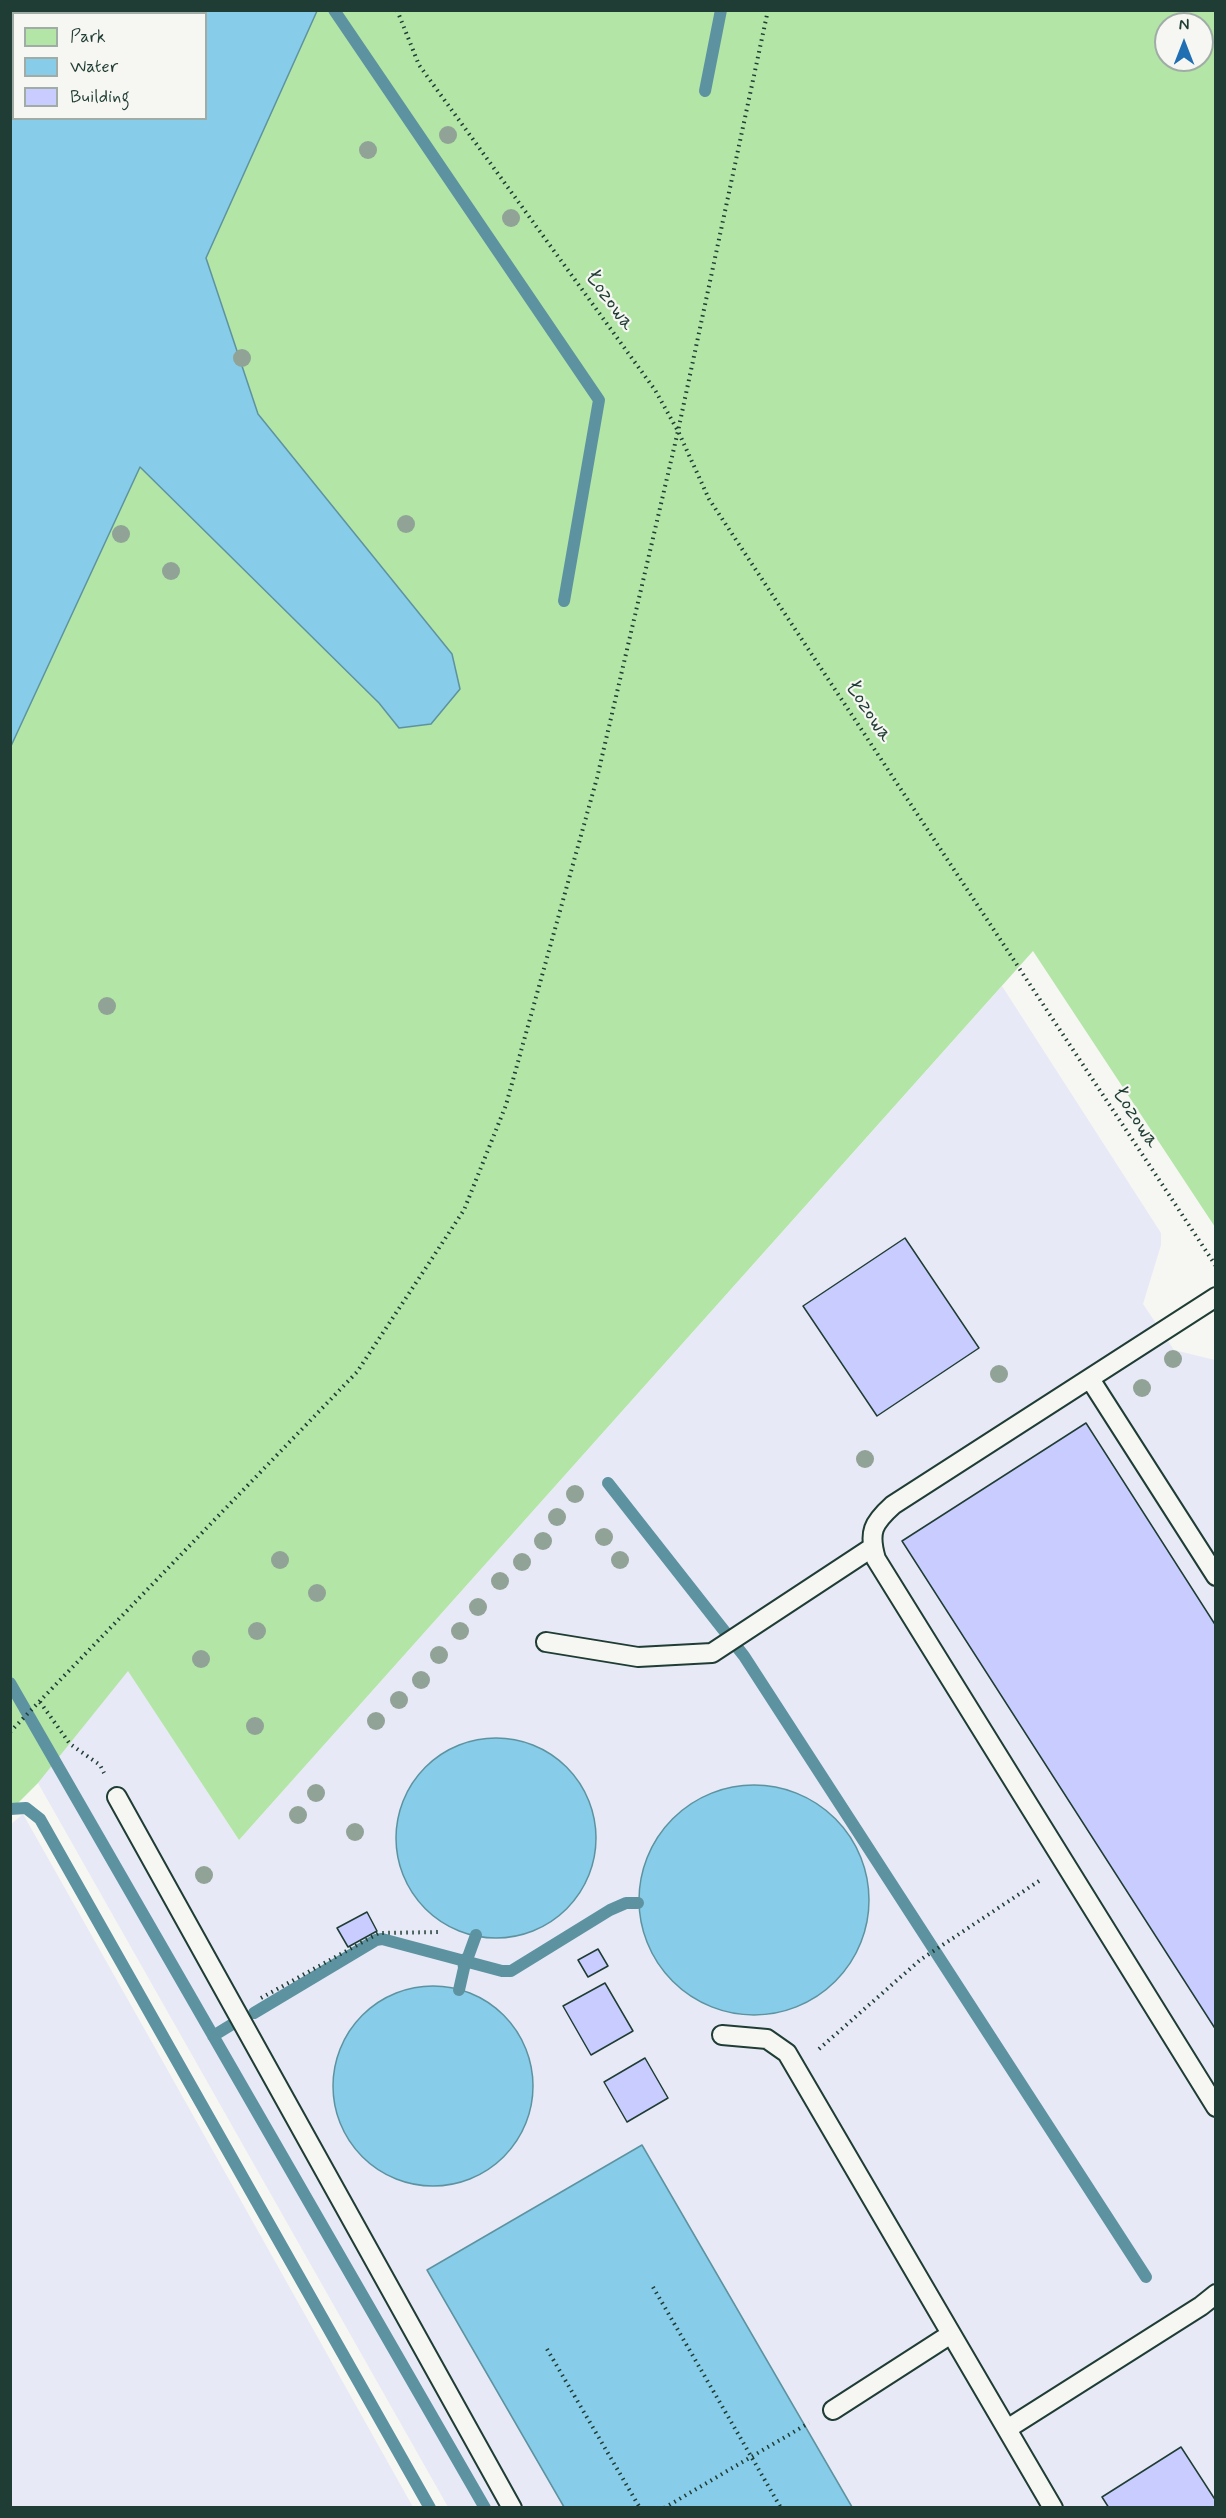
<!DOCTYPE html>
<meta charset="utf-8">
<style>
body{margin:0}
#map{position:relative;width:1226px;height:2518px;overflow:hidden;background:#f6f6f2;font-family:Mynerve,sans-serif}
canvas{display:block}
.frame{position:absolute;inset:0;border:12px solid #1f3d34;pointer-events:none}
.legend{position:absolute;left:12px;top:12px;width:195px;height:108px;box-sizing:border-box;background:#f6f6f2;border:2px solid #a0aca6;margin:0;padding:8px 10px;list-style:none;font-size:18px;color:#1f3d34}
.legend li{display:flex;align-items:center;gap:12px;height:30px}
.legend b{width:30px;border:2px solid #a0aca6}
.north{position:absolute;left:1154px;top:12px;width:60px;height:60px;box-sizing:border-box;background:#f6f6f2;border:2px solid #a0aca6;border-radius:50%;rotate:0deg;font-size:16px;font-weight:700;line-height:24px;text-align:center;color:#1f3d34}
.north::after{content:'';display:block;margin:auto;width:21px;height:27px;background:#1f6fb2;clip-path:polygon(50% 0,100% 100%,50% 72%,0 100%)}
</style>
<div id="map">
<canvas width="1226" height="2518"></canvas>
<div class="frame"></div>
<ul class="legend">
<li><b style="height:16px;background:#b2e5a6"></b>Park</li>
<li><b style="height:16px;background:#87cce8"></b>Water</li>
<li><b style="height:16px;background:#c8ccff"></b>Building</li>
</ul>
<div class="north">N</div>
</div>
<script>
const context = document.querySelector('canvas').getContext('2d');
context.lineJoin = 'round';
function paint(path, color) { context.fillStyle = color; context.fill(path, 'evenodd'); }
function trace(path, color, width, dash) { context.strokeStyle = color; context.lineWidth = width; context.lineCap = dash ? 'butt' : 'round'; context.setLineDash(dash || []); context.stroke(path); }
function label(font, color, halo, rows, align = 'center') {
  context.font = font + ' Mynerve,sans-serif'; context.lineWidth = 4.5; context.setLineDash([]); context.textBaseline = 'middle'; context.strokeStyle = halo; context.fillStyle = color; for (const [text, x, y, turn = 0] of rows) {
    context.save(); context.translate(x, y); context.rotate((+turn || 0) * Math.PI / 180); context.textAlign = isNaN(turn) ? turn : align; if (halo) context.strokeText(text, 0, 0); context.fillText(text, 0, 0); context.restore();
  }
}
paint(new Path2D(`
 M1002,986L1161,1233V1245L1143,1304L1174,1350L1215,1360V2507H448L38,1783L128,1670L239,1840Z
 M23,1814L158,2053L413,2507H11L10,1825Z`), '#e8e9f6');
paint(new Path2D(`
 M317,11H1215V1227L1033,951L239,1840L128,1671L38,1783L11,1810V746L140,467L379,703L399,727L452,654L258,414L206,258ZM1166,24H1202V60H1166Z`), '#b2e5a6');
const water = new Path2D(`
 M11,10L317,11L206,258L258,414L452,654L460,689L431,724L399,728L379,703L140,467L11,746ZM14,14H206V118H14Z
 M396 1838a100 100 0 1 1 200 0a100 100 0 1 1-200 0Z
 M639 1900a115 115 0 1 1 230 0a115 115 0 1 1-230 0Z
 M333 2086a100 100 0 1 1 200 0a100 100 0 1 1-200 0Z
 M642,2145L852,2507H564L427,2270Z`);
paint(water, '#87cce8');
trace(water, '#5d93a0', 1.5);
trace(new Path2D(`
 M334,10L599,400L564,601
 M705,91L721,10
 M608,1483L744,1656L1146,2277
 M10,1683L485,2508
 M10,1809L26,1808L40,1819L430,2508
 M459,1990L464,1968L463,1961L468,1957L476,1935
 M254,2013L376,1940L382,1939L502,1971H511L610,1910L626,1903H638
 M213,2036L231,2025`), '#5d93a0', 12);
const building = new Path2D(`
 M905,1238L979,1348L877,1416L803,1306Z
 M1086,1423L1216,1626V2030L902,1541Z
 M367,1912L377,1931L348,1947L337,1928Z
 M598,1949L608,1966L588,1977L578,1960Z
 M605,1983L633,2031L591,2055L563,2006Z
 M645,2058L668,2098L627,2122L604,2082Z
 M1181,2447L1216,2501V2508H1109L1102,2497Z`);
paint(building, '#c8ccff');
trace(building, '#1f3d34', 1.5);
const lane = new Path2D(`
 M1216,1297L893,1505C873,1523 868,1532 876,1559L1216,2107
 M1090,1379L1216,1576
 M546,1642L638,1657L712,1653L873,1547
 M117,1797L512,2508
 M722,2035L767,2039L787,2053L1053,2508
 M833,2410L951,2334
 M1007,2429L1201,2306L1216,2294`);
trace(lane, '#1f3d34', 22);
trace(new Path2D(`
 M397,10L419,65L655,390L678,431L709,499L1216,1266
 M40,1702L70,1744L100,1765L104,1773
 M10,1732L357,1372L464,1210L506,1105L597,778L678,431L768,10
 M261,1998L379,1933L442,1932
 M819,2049L920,1960L1042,1879
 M653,2287L781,2508
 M547,2349L640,2508
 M664,2508L809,2423`), '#1f3d34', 4, [1.5, 4.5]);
trace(lane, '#f6f6f2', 18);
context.fillStyle = '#90a396';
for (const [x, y] of [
 [448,135],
 [368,150],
 [511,218],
 [242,358],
 [406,524],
 [121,534],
 [171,571],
 [107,1006],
 [1173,1359],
 [999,1374],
 [1142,1388],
 [865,1459],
 [575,1494],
 [557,1517],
 [604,1537],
 [543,1541],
 [280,1560],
 [620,1560],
 [522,1562],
 [500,1581],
 [317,1593],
 [478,1607],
 [257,1631],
 [460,1631],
 [439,1655],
 [201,1659],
 [421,1680],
 [399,1700],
 [376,1721],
 [255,1726],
 [316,1793],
 [298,1815],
 [355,1832],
 [204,1875]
]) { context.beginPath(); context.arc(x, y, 9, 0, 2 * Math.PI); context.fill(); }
label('21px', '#1f3d34', '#f6f6f2', [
 ["Łozowa",609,301,54],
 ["Łozowa",868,712,57],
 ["Łozowa",1135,1118,57]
]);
</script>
